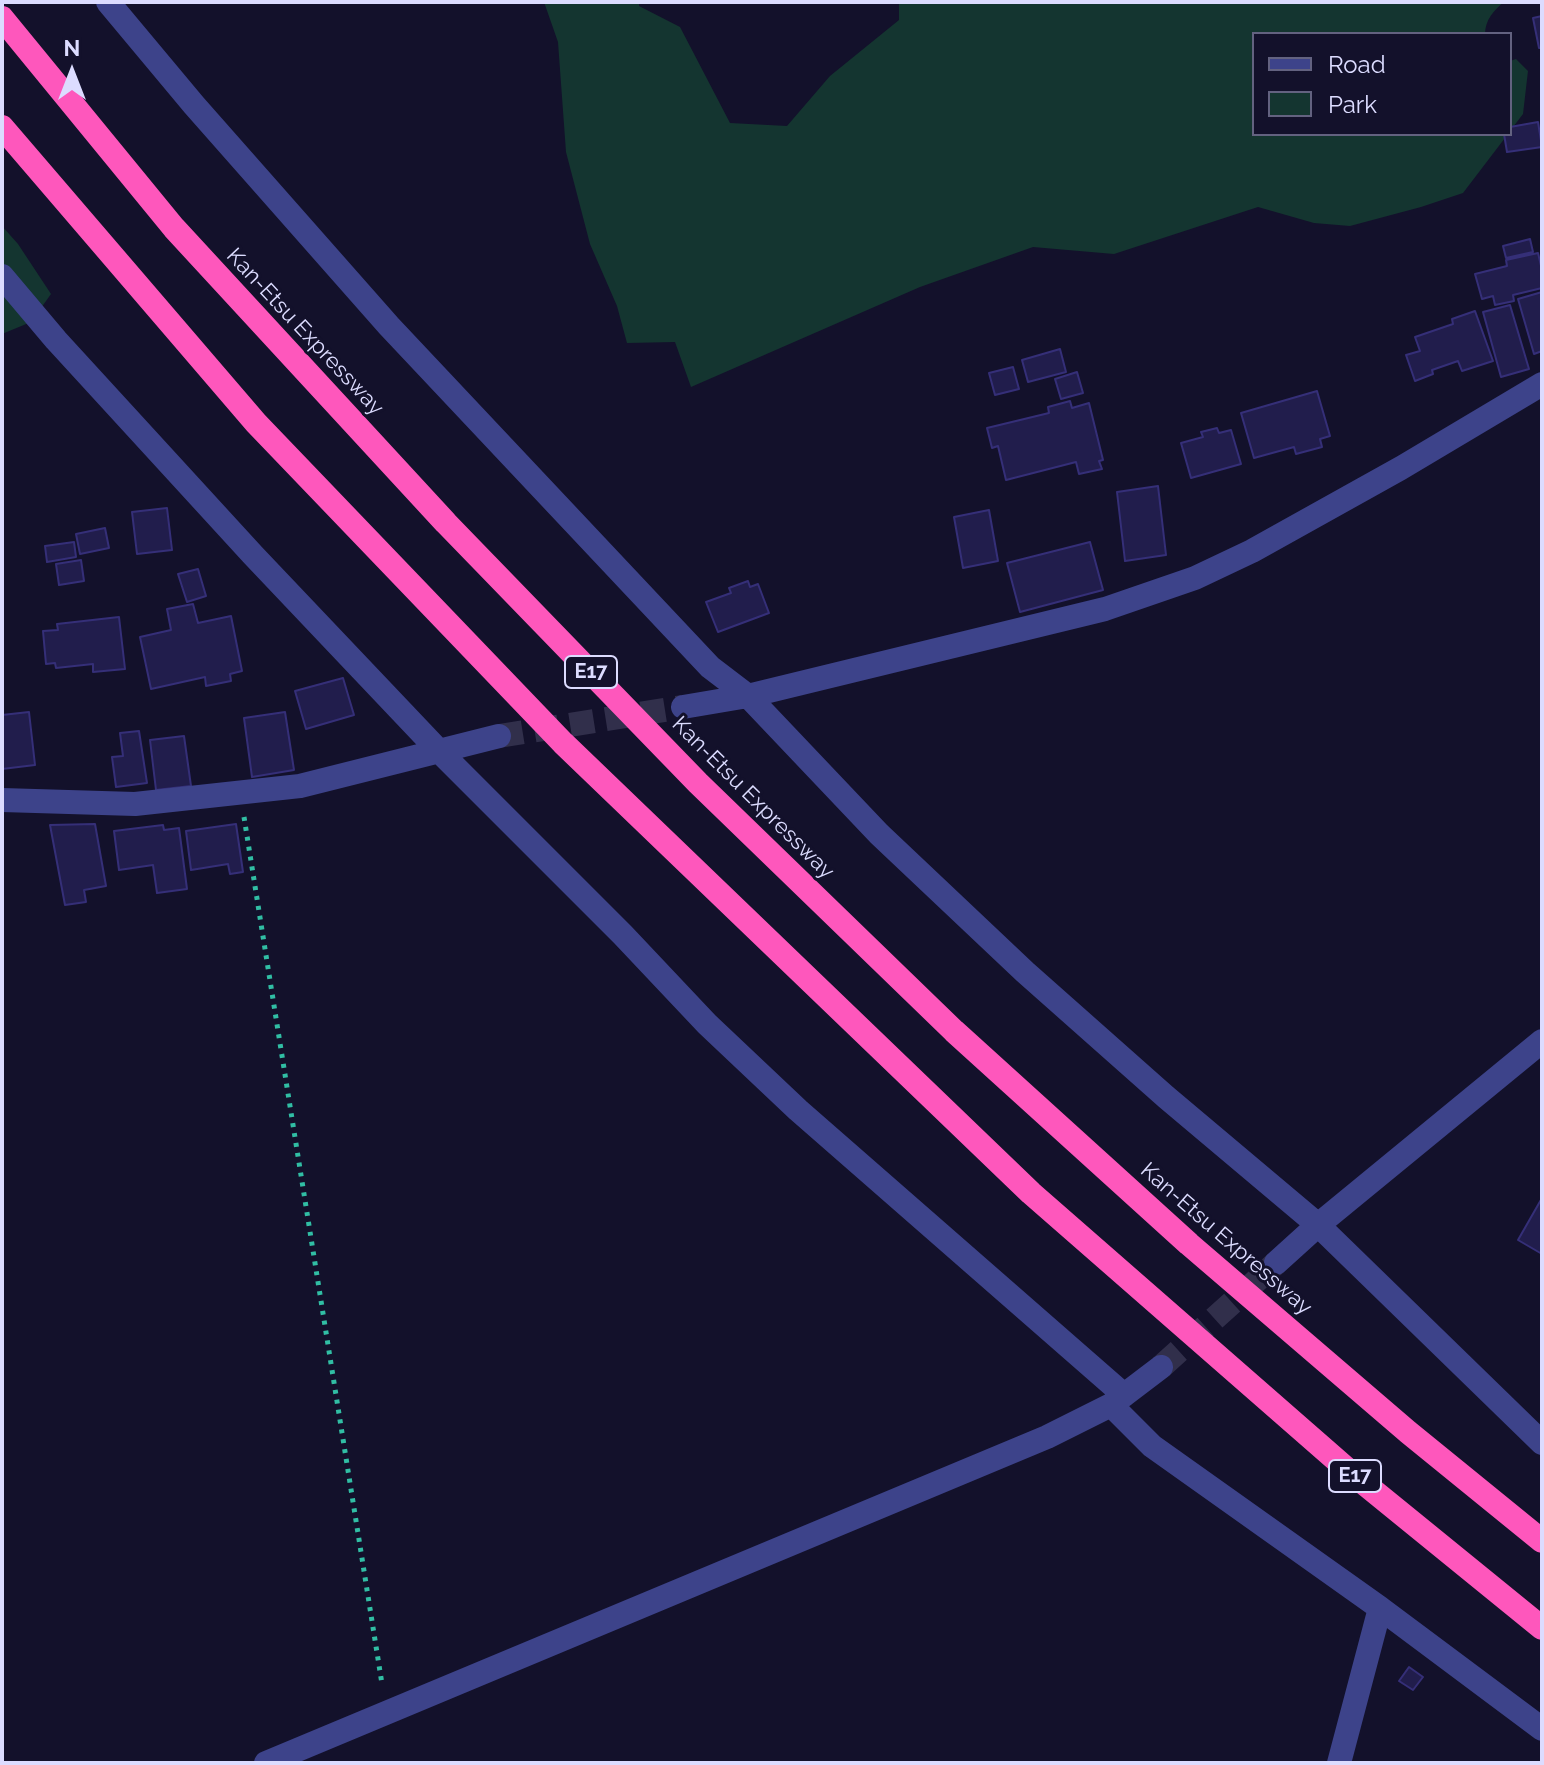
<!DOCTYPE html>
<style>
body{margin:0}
#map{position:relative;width:1544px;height:1765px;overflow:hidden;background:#13112b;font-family:Raleway,sans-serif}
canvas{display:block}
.frame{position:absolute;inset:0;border:4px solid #dcdcff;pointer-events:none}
.legend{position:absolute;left:1252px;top:32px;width:260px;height:104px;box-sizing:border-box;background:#13112b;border:2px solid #636280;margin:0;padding:10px 14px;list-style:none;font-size:24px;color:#dcdcff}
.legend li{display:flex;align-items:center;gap:16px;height:40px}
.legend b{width:40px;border:2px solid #636280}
.north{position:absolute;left:32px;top:32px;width:80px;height:80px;-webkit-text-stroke:6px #13112b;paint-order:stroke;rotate:0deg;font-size:22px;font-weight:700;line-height:32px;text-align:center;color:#dcdcff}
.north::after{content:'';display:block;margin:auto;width:28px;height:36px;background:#dcdcff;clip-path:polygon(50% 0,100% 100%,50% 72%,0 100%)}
</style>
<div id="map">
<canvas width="1544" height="1765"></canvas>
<div class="frame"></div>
<ul class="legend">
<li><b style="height:10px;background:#3d438a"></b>Road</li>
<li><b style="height:22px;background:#143530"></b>Park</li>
</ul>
<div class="north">N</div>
</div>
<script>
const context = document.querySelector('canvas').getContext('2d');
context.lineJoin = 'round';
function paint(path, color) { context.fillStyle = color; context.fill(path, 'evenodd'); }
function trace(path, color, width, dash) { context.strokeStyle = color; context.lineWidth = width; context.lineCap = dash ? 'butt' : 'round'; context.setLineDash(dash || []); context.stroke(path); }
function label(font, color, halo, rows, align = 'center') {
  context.font = font + ' Raleway,sans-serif'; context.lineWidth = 6; context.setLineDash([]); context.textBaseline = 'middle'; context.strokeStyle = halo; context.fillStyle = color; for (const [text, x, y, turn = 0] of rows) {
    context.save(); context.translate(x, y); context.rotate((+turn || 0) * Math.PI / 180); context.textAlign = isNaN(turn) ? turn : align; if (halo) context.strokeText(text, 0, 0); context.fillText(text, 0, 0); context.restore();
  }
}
paint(new Path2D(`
 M544,2H639V6L680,27L730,123L787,126L830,76L899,20V2H1504C1494,10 1485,20 1485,34H1254V134H1508L1463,193L1421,207L1350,226L1314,223L1258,207L1114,254L1033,247L920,287L691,387L675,342L627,343L617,306L590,244L566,152L558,42Z
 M1516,59L1528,71L1523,114L1510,131V61Z
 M2,226L18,244L51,294L31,322L2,334Z`), '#143530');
const building = new Path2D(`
 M1542,16V48H1539L1533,18Z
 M1538,122L1542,147L1507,152L1504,134H1510V127Z
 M1530,239L1533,252L1506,258L1503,246Z
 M1538,253L1542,270V288L1513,295L1514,301L1495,305L1493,296L1482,299L1475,274L1507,266L1506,260Z
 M1542,292V351L1534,354L1518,299Z
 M1510,305L1529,369L1501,377L1483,312Z
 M1475,311L1493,361L1462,371L1458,361L1432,370L1433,374L1415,381L1406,355L1420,351L1415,337L1453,324L1452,319Z
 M1060,349L1066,372L1028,382L1022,360Z
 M1013,367L1019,389L995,395L989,373Z
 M1077,372L1083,393L1061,399L1055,379Z
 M1317,391L1330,436L1320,439L1322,447L1296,454L1294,447L1254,458L1241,413Z
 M1070,401L1072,408L1089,403L1103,460L1099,461L1102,469L1079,474L1076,462L1006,480L998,446L992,448L987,428L1049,413L1048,407Z
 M1217,428L1219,433L1231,430L1241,464L1191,478L1181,443L1203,437L1201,432Z
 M1158,486L1166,555L1125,561L1117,492Z
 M167,508L172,550L137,554L132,512Z
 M989,510L998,561L963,568L954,517Z
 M105,528L109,548L80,554L76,534Z
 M74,542L76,557L47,562L45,546Z
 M1090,542L1103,590L1020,612L1007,563Z
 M81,560L84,581L59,585L56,564Z
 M198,569L206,596L187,602L178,574Z
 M748,581L750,587L758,584L769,613L718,632L706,602L731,593L729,588Z
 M193,604L198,623L231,616L242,671L230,674L231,681L206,686L205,677L151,689L140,637L171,630L167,609Z
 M119,617L125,669L93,672V664L56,668L55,663L46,664L43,631L58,630L57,624Z
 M343,678L354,715L306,729L295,691Z
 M29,712L35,765L2,769V715Z
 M285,712L294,770L252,777L244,718Z
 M139,731L147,783L116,787L112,757L123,756L120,733Z
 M184,736L191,786L156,790L150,740Z
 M95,824L106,886L84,890L86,902L65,905L50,825Z
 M236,824L243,872L230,874L228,864L191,870L186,831Z
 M163,825L164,830L179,828L187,889L157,893L153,865L119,870L114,831Z
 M1542,1198V1254L1518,1240Z
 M1409,1667L1423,1677L1413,1690L1399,1681Z`);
paint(building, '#211d4c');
trace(building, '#352f78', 2);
trace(new Path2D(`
 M499,736L683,707
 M1161,1367L1276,1263`), '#312f4b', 24, [24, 12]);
trace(new Path2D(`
 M244,817L382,1684`), '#31bea4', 5, [4, 6]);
trace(new Path2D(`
 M108,2L194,105L389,326L710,667L748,696L879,834L1025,972L1166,1097L1318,1225L1542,1443
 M2,276L56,340L253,555L439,751L623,935L707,1024L798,1110L1124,1395
 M683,707L748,696L1105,609L1195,578L1252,551L1401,468L1542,384
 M2,800L135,804L300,786L499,736
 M1276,1263L1318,1225L1542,1041
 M1111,1405L1152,1446L1380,1608L1542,1729
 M266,1763L1047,1437L1111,1405L1161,1367
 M1339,1763L1380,1608`), '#3d438a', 24);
trace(new Path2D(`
 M2,18L174,228L446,523L698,783L954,1031L1189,1244L1408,1432L1542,1541
 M2,127L256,423L563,743L1031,1193L1349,1471L1542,1628`), '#fe57bc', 24);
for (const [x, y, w] of [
 [591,672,52],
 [1355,1476,52]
]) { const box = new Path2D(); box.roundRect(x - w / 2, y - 16, w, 32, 6); context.fillStyle = '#13112b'; context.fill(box); trace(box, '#dcdcff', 2); }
label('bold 20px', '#dcdcff', null, [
 ["E17",591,672],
 ["E17",1355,1476]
]);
label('22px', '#dcdcff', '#13112b', [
 ["Kan-Etsu Expressway",305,332,47],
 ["Kan-Etsu Expressway",753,798,45],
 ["Kan-Etsu Expressway",1226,1239,41]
]);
</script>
